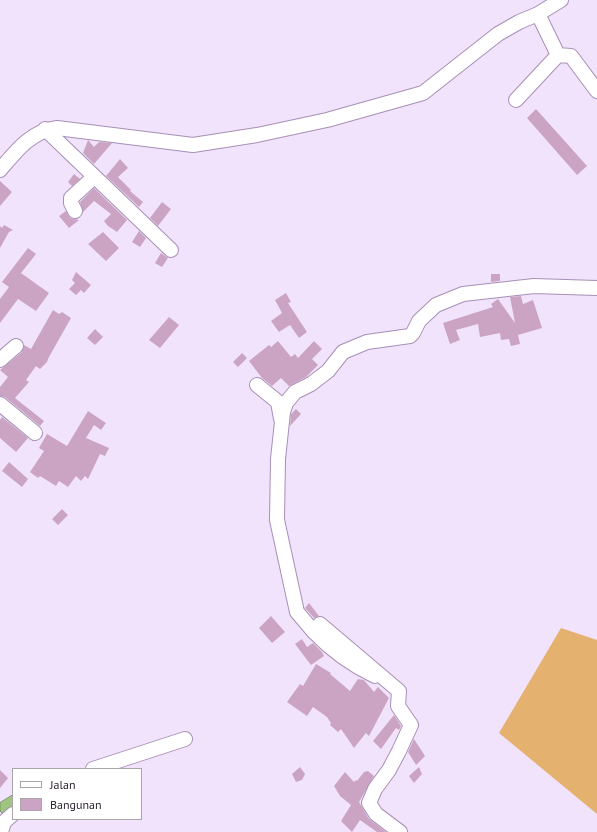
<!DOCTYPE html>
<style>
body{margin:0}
#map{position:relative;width:597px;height:832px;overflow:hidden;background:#f2e3fc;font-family:"PT Sans",sans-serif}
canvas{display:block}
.legend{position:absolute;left:12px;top:768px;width:130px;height:52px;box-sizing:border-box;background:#fff;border:1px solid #a9a5ab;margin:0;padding:5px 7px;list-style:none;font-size:12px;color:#271e2d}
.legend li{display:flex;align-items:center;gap:8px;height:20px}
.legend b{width:20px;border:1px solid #a9a5ab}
</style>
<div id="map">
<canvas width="597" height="832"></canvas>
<ul class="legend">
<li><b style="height:5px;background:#fff"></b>Jalan</li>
<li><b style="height:11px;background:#cba4c4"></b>Bangunan</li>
</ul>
</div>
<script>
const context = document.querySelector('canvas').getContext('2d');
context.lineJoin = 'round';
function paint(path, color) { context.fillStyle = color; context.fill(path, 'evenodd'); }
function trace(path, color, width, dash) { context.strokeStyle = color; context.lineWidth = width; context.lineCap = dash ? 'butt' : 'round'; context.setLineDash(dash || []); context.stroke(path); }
paint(new Path2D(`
 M561,628L597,640V814L499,733Z`), '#e5b16f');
const water = new Path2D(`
 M13,795V811L5,816L0,811V803Z`);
paint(water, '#9fc681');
trace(water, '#7b9468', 1);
paint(new Path2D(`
 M536,109L587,166L577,175L527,118Z
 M88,140L94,147L99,142L112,143L94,164L83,153Z
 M120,159L128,168L118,177L131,190L130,191L143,202L139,207L106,176Z
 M74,174L80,179L72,186L68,182Z
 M0,181L12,192L0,206Z
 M94,188L127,220L117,232L108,226L104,221L111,214L94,201L83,212L80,202Z
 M162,202L171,209L158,226L150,218Z
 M66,211L70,218L79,220L69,228L59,216Z
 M4,225L13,230L9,232L0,248V226L2,228Z
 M139,231L146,238L140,247L132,242Z
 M103,232L119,248L106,261L88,244Z
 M28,248L36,254L21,273L49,293L36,311L18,299L0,323V299L9,287L2,282Z
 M161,253L168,258L162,267L155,263Z
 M76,272L91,285L84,293L81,290L76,295L69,289L75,283L72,280Z
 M491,274H500V281L491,282Z
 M286,293L291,302L288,303L307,332L299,338L290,325L279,332L271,321L282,313L275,300Z
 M521,296L523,304L533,300L542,328L518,335L520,344L511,346L509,339L501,340L500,333L480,337L478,324L456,330L460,340L450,344L443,323L493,307L491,304L498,299L515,323L510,297Z
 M53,310L59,314L62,312L71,318L49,357L47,362L40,369L36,366L26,380L29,382L15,398L44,421L40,426L5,397L0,396V387L8,377L0,370L22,352L24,345L31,349Z
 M169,317L179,325L160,348L149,340Z
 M95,329L103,337L95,345L87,338Z
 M278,341L291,357L295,354L298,358L314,341L322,349L312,359L318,365L306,377L289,386L281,378L272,386L262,378L249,361L269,345L271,347Z
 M242,353L247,358L238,367L233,362Z
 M296,409L301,414L290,426L291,414Z
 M88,411L106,423L101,430L94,425L86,438L109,448L105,456L100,454L88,479L85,476L81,481L76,476L68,487L59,481L56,486L40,476L38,478L30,472L44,451L39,448L47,434L67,446Z
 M2,417L28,438L16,452L0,438V420Z
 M9,462L28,479L22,487L2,471Z
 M62,509L68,515L58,525L52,519Z
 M309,603L319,616L314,618L305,608Z
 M271,616L285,632L272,643L259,628Z
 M302,639L307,647L313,643L322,652L324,656L311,665L295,644Z
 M316,664L331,673L330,674L350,691L358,679L364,680L374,692L378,687L389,698L369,736L366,733L354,748L341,729L338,732L330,725L331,723L327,717L313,707L307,716L287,702L300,684L303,686Z
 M394,715L401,726L399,730L396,728L381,749L373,741Z
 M414,739L425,756L416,765L408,752Z
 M300,767L305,774L302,780L296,782L292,774Z
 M419,767L422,774L414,783L409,776Z
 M0,770L8,778L0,788Z
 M368,771L374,776L359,802L369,819L386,832H377L360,820L352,832L341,821L351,805L340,796L334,786L345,772L354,782L356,780L357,781L364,772Z`), '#cba4c4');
const minor = new Path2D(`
 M538,14L558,55
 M516,100L558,55L571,56L597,91
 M45,129L171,250
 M0,170C16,151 31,131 57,128L193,145L257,135L327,120L423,93L498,34L519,22L538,14L561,0
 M75,211L71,203V198L94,177
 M0,360L16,346
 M257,385L278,402L281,419
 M0,404L35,433
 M314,632C332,651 352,665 375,676
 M93,769L185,739
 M1,832L4,822L13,814
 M400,832L376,814L369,803L375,789L389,770L399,751L411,725L398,706L399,691L320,624L314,632L297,612L277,520L278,459L283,412L286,403L295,392L311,384L328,371L343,352L367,342L410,336L413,333L419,321L436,305L463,294L534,286L597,288`);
trace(minor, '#a78fb6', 16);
trace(minor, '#fff', 14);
</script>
